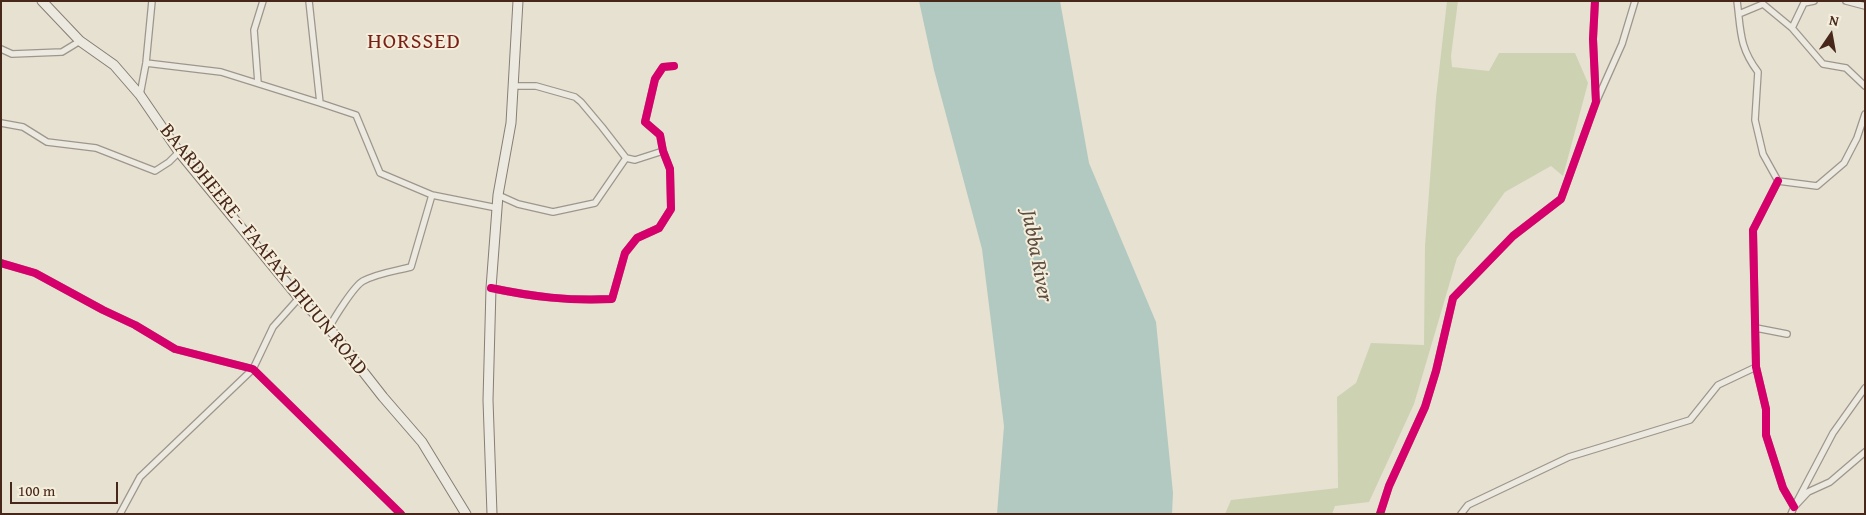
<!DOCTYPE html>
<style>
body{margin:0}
#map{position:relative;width:1866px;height:515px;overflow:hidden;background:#e7e1d1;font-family:"Gentium Book Plus",serif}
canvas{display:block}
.frame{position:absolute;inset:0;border:2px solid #472719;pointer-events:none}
.north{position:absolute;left:1806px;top:10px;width:50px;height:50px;-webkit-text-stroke:4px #f5eedc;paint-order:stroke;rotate:12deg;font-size:14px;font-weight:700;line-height:20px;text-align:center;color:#472719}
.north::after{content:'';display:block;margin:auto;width:18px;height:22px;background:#472719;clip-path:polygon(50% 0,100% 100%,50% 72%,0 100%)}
.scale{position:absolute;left:10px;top:482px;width:108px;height:22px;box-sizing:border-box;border:2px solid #472719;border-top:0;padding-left:6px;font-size:15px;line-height:18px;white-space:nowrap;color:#472719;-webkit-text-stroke:4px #f5eedc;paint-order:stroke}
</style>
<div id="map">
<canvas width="1866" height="515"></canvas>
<div class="frame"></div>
<div class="north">N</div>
<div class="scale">100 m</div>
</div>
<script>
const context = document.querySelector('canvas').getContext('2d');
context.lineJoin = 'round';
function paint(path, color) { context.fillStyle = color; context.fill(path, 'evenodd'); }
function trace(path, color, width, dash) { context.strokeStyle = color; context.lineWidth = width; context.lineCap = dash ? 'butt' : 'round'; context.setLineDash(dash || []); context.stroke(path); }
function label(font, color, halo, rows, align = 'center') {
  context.font = font + ' "Gentium Book Plus",serif'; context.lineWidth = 4; context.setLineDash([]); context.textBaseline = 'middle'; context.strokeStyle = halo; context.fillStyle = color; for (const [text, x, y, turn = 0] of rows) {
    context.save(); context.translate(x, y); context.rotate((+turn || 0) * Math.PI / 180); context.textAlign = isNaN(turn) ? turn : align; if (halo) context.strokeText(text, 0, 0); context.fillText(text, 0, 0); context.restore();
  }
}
paint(new Path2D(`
 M1447,1H1458L1451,56L1452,67L1489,71L1499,53H1575L1588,83L1563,176L1551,166L1505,192L1457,258L1414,404L1369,502L1335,506L1332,514H1225L1231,500L1338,488L1337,397L1356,383L1371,343L1424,345L1425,246L1436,98Z`), '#cdd2b2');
paint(new Path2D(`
 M919,1H1060L1089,163L1156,322L1173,493L1172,514H997L1004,426L982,249L934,70Z`), '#b1c9c0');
const street = new Path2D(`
 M309,1L320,103L356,115L380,173L432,195L497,208
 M1737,1C1741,31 1739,47 1758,72L1755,120L1763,154L1778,181L1817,186L1844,163L1857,138L1865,114
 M1846,1L1865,6
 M1739,14L1763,4L1792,28L1823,64L1846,68L1865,86
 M1792,28L1804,3L1814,1
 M1,49L12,54L62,52L80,41
 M146,63L221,72L320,103
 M258,83L254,30L263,1
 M140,95L146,63L152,1
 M1597,100L1622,44L1635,1
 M1,123L23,127L47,142L96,148L155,171L169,162L179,152
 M626,158L635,160L663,151
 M1778,181L1753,230L1756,367L1766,409V435L1783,488L1794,507
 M498,195L518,204L553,212L595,203L626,158L602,127L581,102L575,97L536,86H513
 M1,263L35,273L103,310L135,325L175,349L253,369L401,514
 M491,288C534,297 568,301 612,299L625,253L637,238L659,228L671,209L670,169L663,151L660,135L645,122L655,79L663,67L674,66
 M329,328C334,318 354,286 363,281C378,273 395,271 411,267L432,195
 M1756,328L1787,334
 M1794,507L1833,433L1865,388
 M120,514L140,477L253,369L273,327L299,298
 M1380,514L1389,486L1425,407L1436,371L1453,298L1513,236L1561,199L1596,102L1593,39L1595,1
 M1461,514L1468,505L1569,457L1690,420L1718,385L1756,367
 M1791,514L1794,507L1808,492L1830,482L1865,452`);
const secondary = new Path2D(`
 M42,1L80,41L114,65L140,95L179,152L299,298L329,328L383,397L422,442L466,514
 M492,514L488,400L491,288L498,195L511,123L518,1`);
trace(street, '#9e968c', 8);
trace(secondary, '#877e74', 11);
trace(street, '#ece9e1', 5.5);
trace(secondary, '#ece9e1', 9);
trace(new Path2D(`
 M1778,181L1753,230L1756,367L1766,409V435L1783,488L1794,507
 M1,263L35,273L103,310L135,325L175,349L253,369L401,514
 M491,288C534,297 568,301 612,299L625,253L637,238L659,228L671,209L670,169L663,151L660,135L645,122L655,79L663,67L674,66
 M1380,514L1389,486L1425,407L1436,371L1453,298L1513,236L1561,199L1596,102L1593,39L1595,1`), '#d6006c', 8);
label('20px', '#472719', '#f5eedc', [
 ["BAARDHEERE - FAAFAX DHUUN ROAD",263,250,51]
]);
label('italic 21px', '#5c4d41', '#f5eedc', [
 ["Jubba River",1036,256,79]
]);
context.letterSpacing = '1px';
label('22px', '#7a1f14', '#f5eedc', [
 ["HORSSED",414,42]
]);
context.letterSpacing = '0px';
</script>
